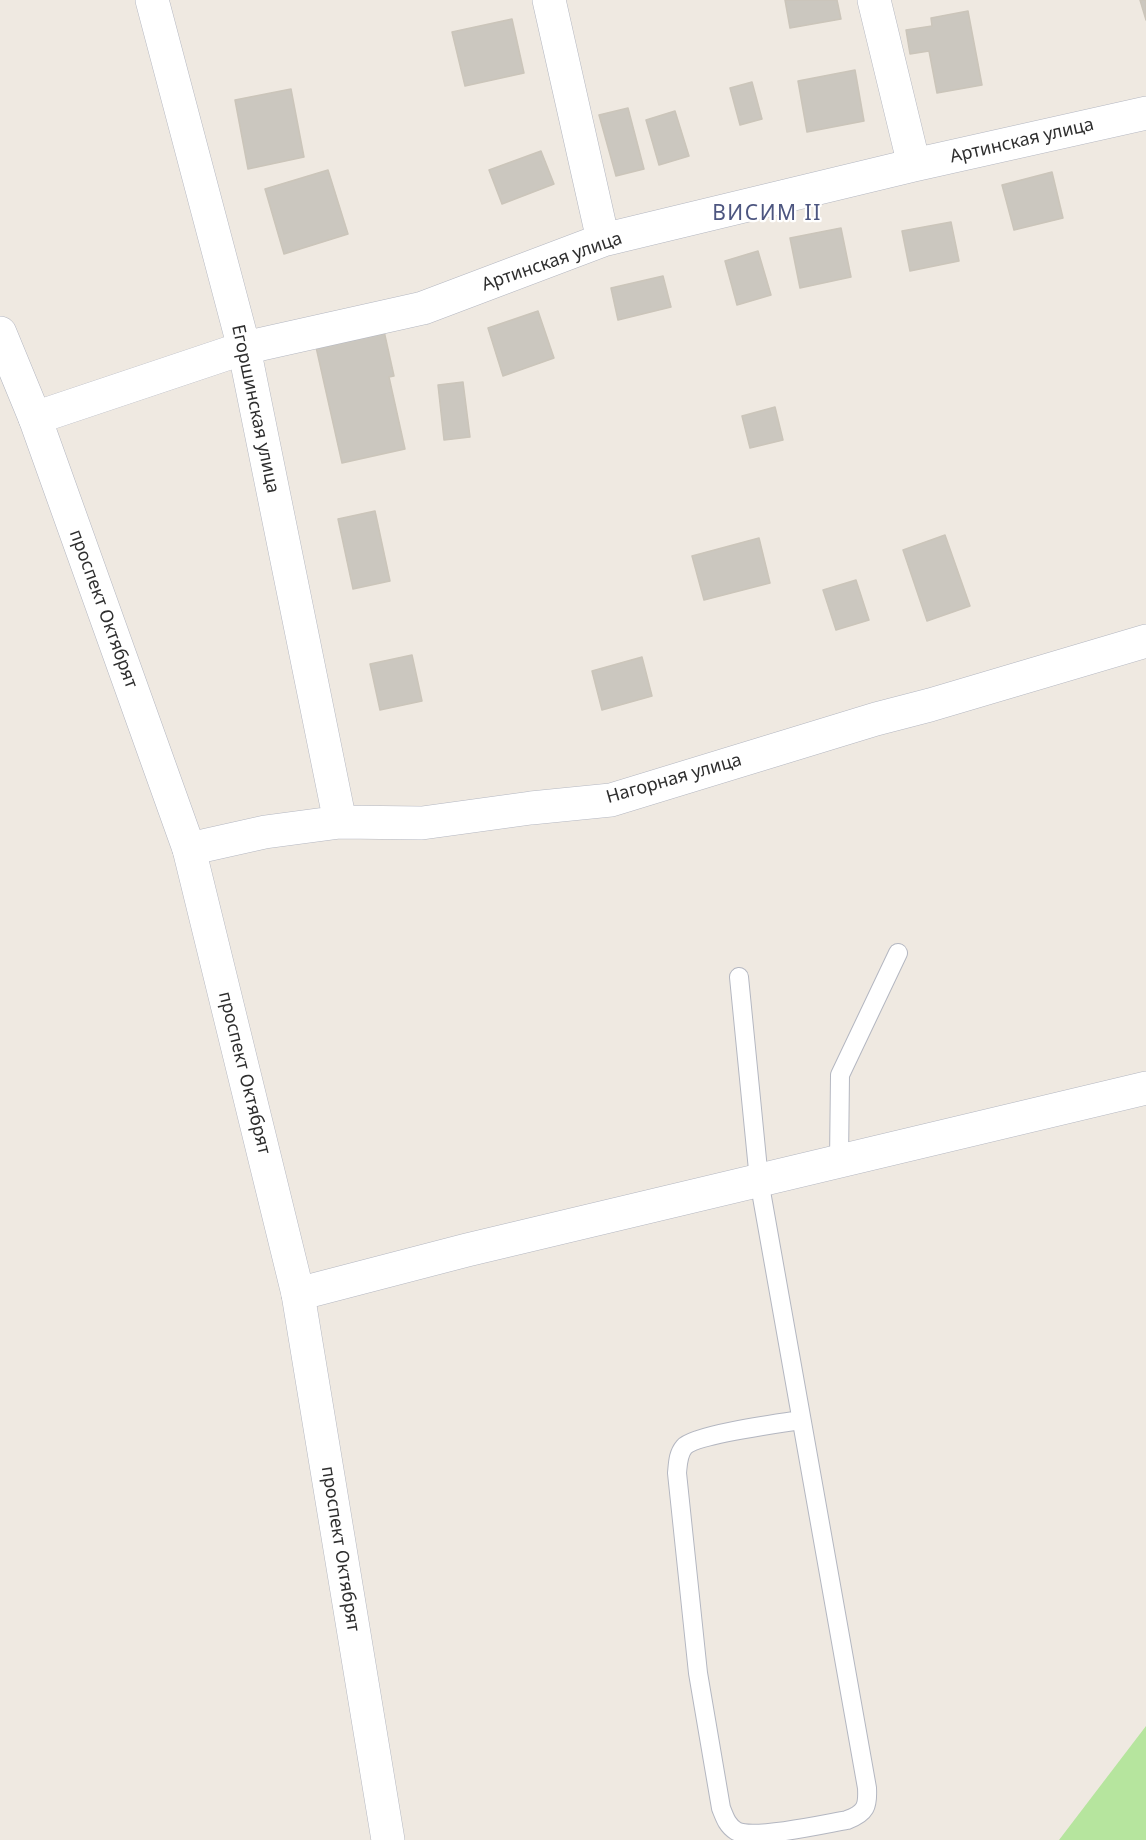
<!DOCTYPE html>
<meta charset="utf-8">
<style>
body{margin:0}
canvas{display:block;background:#efe9e1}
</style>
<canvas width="1146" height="1840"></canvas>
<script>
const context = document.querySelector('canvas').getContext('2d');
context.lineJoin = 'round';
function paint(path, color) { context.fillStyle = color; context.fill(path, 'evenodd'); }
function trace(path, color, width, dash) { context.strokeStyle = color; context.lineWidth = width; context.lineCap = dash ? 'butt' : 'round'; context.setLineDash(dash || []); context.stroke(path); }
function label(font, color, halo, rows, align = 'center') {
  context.font = font + ' "Noto Sans",sans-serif'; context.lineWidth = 4.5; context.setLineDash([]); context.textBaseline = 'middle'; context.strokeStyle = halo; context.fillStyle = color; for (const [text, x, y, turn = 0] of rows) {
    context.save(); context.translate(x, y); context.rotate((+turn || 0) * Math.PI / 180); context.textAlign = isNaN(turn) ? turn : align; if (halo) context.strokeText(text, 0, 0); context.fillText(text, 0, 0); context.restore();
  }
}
paint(new Path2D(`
 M1146,1726V1840H1059Z`), '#b6e59e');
const building = new Path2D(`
 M785,0H837L841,19L790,28Z
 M1140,0H1146V20Z
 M968,11L982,85L937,93L929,51L910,54L906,30L932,26L931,18Z
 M512,19L524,73L465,86L452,32Z
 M855,70L864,121L807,132L798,81Z
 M752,82L762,119L740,125L730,88Z
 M291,89L304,157L248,169L235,100Z
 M628,108L644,169L616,176L599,115Z
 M675,111L689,156L659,165L646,120Z
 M541,151L554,184L502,204L489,170Z
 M328,170L348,234L284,254L265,189Z
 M1052,172L1063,218L1014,230L1002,185Z
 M951,222L959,261L910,271L902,231Z
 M841,228L851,277L800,288L790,238Z
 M758,251L771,295L737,305L725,261Z
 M663,276L671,307L618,320L611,288Z
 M538,311L554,358L503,376L488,328Z
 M384,331L394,376L389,377L405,449L342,463L316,347Z
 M463,382L470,437L444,440L438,385Z
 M775,407L783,440L750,448L742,416Z
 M375,511L390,581L353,589L338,519Z
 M945,535L970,606L927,621L903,550Z
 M759,538L770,583L704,600L692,556Z
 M856,580L869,620L836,630L823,590Z
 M412,655L422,701L380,710L370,664Z
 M642,657L652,696L602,710L592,671Z`);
paint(building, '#cbc7bf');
trace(building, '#cbc5ba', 1.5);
const service = new Path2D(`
 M739,977L759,1180L867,1788C868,1806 866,1813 847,1820C824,1824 754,1840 736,1831C727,1825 725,1818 721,1808L698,1673L677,1473C678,1463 678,1454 684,1447C694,1435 781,1423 801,1420
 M839,1161L840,1075L898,953`);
const minor = new Path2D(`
 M152,0L244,348L340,822
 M549,0L603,240
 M874,0L914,165
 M35,418L244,348L423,308L603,240L914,165L1146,113
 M189,849L265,832L340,822L422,823L531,808L611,800L876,719L930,705L1146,641
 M298,1294L467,1250L1146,1088`);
const tertiary = new Path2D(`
 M0,333L35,418L189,849L298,1294L388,1840`);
trace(service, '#b4b7c1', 20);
trace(minor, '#b4b7c1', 34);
trace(tertiary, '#b4b7c1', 34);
trace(service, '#fff', 18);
trace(minor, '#fff', 33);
trace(tertiary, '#fff', 33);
label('18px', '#2e2e2e', '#fff', [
 ["Артинская улица",1022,141,-13],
 ["Артинская улица",552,262,-19],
 ["Егоршинская улица",255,409,78],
 ["проспект Октябрят",103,609,70],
 ["Нагорная улица",674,779,-16],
 ["проспект Октябрят",244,1073,76],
 ["проспект Октябрят",340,1549,81]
]);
context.letterSpacing = '1.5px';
label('21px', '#4d5680', '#fff', [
 ["ВИСИМ II",767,214]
]);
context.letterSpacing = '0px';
</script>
